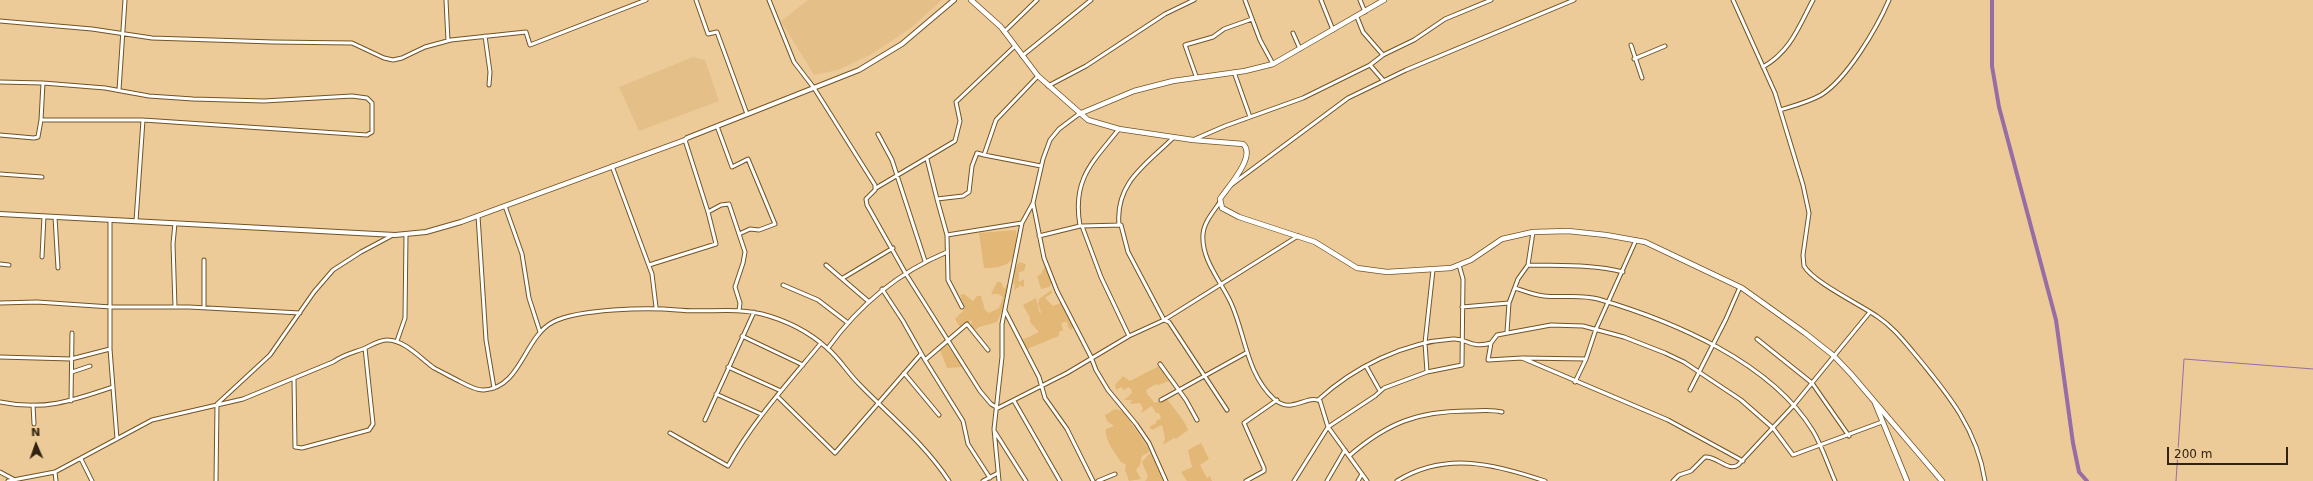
<!DOCTYPE html>
<style>
body{margin:0}
#map{position:relative;width:2313px;height:481px;overflow:hidden;background:#edcb99;font-family:"DejaVu Sans",sans-serif}
canvas{display:block}
.north{position:absolute;left:16px;top:425px;width:40px;height:40px;-webkit-text-stroke:3px #edcb99;paint-order:stroke;rotate:358deg;font-size:11px;font-weight:700;line-height:16px;text-align:center;color:#302310}
.north::after{content:'';display:block;margin:auto;width:14px;height:18px;background:#302310;clip-path:polygon(50% 0,100% 100%,50% 72%,0 100%)}
.scale{position:absolute;left:2167px;top:447px;width:121px;height:18px;box-sizing:border-box;border:2px solid #302310;border-top:0;padding-left:5px;font-size:12px;line-height:14px;white-space:nowrap;color:#302310;-webkit-text-stroke:3px #edcb99;paint-order:stroke}
</style>
<div id="map">
<canvas width="2313" height="481"></canvas>
<div class="north">N</div>
<div class="scale">200 m</div>
</div>
<script>
const context = document.querySelector('canvas').getContext('2d');
context.lineJoin = 'round';
function paint(path, color) { context.fillStyle = color; context.fill(path, 'evenodd'); }
function trace(path, color, width, dash) { context.strokeStyle = color; context.lineWidth = width; context.lineCap = dash ? 'butt' : 'round'; context.setLineDash(dash || []); context.stroke(path); }
paint(new Path2D(`
 M808,0H942L911,28L872,54L838,70L814,75L781,21Z
 M693,57L705,60L719,101L639,131L619,87Z`), '#e4bf88');
paint(new Path2D(`
 M1016,230C1018,258 1014,268 984,268L979,233Z
 M1019,262L1026,264L1024,271L1019,272V282L1024,279V287L1019,285V287L1014,290L1015,285L1012,282H1014L1015,269Z
 M1045,266L1052,283L1049,287L1041,289L1037,276L1041,274Z
 M997,282H1001L1004,289L1009,282L1010,283L1004,307L997,322L979,327L975,330L971,326L972,320L960,327L955,319L965,309L960,295L964,294L973,301L977,296H981L985,310L989,313L999,308L1003,297L998,294H991Z
 M1051,290L1052,293L1045,298L1053,306L1063,302L1074,326L1071,330L1068,327L1067,322H1064L1061,324L1063,330L1059,332V336L1027,349L1020,341L1039,332L1030,322V318L1023,305L1036,298L1040,314L1041,312L1038,304L1039,299Z
 M947,345L963,367L947,368L940,350Z
 M1159,366L1169,381L1158,385L1156,384L1146,390L1147,394L1155,403L1166,398C1174,409 1184,419 1188,430L1176,439L1174,438L1163,445L1165,438L1162,425L1152,430L1149,427L1156,423L1157,420L1161,419L1159,413H1156L1152,406L1141,413L1143,408L1140,403L1132,404L1130,403L1132,400H1124L1132,393L1131,389L1128,387L1124,390L1121,387L1116,390L1115,385L1123,376L1130,381Z
 M1115,409L1123,411L1149,449V452L1142,456L1140,465L1136,470L1141,479L1129,481L1125,470L1126,464L1122,463C1116,455 1104,439 1106,429L1114,426L1107,421L1105,415Z
 M1201,443L1209,459L1200,465L1207,478L1210,476L1212,481H1187L1181,472L1192,467L1188,450Z
 M1149,454H1151C1158,461 1158,471 1164,481H1145L1148,477L1142,462Z`), '#e3b775');
trace(new Path2D(`
 M2176,481L2184,359L2313,369`), '#976da6', 1);
trace(new Path2D(`
 M1992,0V66L1999,107L2056,320L2073,443L2079,472L2087,481`), '#976da6', 4);
const minor = new Path2D(`
 M446,0L448,41
 M696,0L708,34L717,32L747,114
 M769,0L794,62L814,88L875,185V190L866,199L867,205L906,274L980,391L991,404L998,408L1067,373L1129,336L1101,277L1082,226
 M1245,0L1260,40L1273,64
 M1321,0L1333,30
 M1360,0L1365,12
 M1733,0L1775,93L1803,185L1809,213L1803,255L1804,266C1813,282 1861,305 1878,317C1893,327 1903,340 1914,353C1947,393 1977,428 1985,481
 M1357,17L1363,32L1383,55
 M0,21L92,29L152,38L273,42L352,43L384,58L393,60L402,58L425,47L451,40L526,32L530,45L646,0
 M1004,32L1037,0
 M1293,33L1300,49
 M485,36L490,72L489,85
 M1631,45L1642,78
 M1022,56L1091,0
 M1634,59L1665,46
 M1370,65L1383,80
 M1763,67C1791,51 1799,26 1813,0
 M1234,72L1250,117
 M1196,76L1185,45L1213,37L1224,29L1252,19
 M0,82L43,83L105,88L149,96L193,99L264,101L352,96L367,98L372,103V132L367,135L143,120H41
 M1048,86L1086,66L1165,14L1194,0
 M119,90L125,0
 M1780,110C1793,106 1809,102 1821,95C1847,79 1877,28 1889,0
 M717,126L732,167L748,159L775,224L759,230L750,229L739,234L745,252L743,263L735,287L740,303L739,311
 M878,134L892,160L925,261
 M0,135L34,138L38,137L41,120L43,83
 M1195,139L1225,126L1303,98L1370,65L1383,55L1414,40L1445,19L1491,0
 M984,155L1041,166
 M927,159L937,199
 M612,166L652,274L656,307
 M0,174L42,177
 M1231,185L1348,98L1406,70L1574,0
 M876,188L955,141L960,121L956,102L1015,46
 M1220,202C1214,211 1204,222 1203,234C1201,260 1221,281 1231,303C1246,336 1246,373 1274,399C1292,415 1306,394 1320,401L1328,427L1367,481
 M1033,203L1044,258L1057,291L1091,357L1096,370L1108,390L1136,424L1149,443L1166,481
 M505,206L522,254L529,298L540,332
 M708,212L721,205L729,204L739,234
 M478,216L486,340L494,388
 M55,217L58,268
 M110,220V349L117,439
 M136,221L143,120
 M1119,225C1115,182 1147,164 1174,137
 M1082,226L1121,225L1128,252L1164,320L1169,322L1227,410
 M947,235L1022,223
 M1039,236L1080,226C1072,179 1092,163 1119,129
 M42,257L44,216
 M204,260V308
 M0,264L9,265
 M649,265L716,244L708,212L685,140
 M826,265L868,301
 M1528,265C1560,266 1592,264 1623,272
 M1433,270L1425,343L1427,372L1462,365L1463,279L1459,265
 M843,278L893,248
 M783,285L818,300L848,323
 M1515,288C1524,291 1534,295 1544,296C1562,298 1580,294 1598,299C1673,321 1771,362 1813,431C1822,446 1828,465 1835,481
 M882,289L903,321L925,360L967,324L988,350
 M0,303L37,302L111,307H189L300,313
 M175,307L173,244L175,223
 M962,307L948,280L947,235L937,199L963,196L969,192L972,166L977,153L984,155L996,120L1038,76
 M1462,307L1509,303
 M1005,311L1039,377L1045,398L1067,429L1093,481
 M1507,332L1509,303L1518,279L1528,265L1533,232
 M742,336L803,365
 M1129,336L1164,320L1298,236
 M1757,339L1812,383L1849,436
 M397,341L405,318L406,235
 M828,348C859,305 897,273 947,252
 M0,357L71,359L110,349
 M1523,358L1586,359L1596,329L1636,240
 M925,360L963,421L968,444L990,478
 M1160,364L1186,400L1197,420
 M1366,366L1380,391
 M728,367L781,391
 M72,372L90,366
 M904,373L939,415
 M294,379L295,447L302,448L369,430L373,424L365,348
 M1575,382L1586,359
 M1690,390L1726,319L1740,287
 M716,394L761,414
 M777,396L835,453L921,354
 M1161,400L1246,353
 M1318,400C1354,367 1404,342 1453,339C1468,338 1469,349 1491,343
 M71,401L72,333
 M1014,401L1060,481
 M0,402C43,411 72,401 113,387
 M33,405L34,424
 M705,420L754,312
 M995,432L1026,481
 M670,433L728,466C753,421 788,383 821,343
 M1349,456C1387,423 1418,411 1468,411C1480,411 1490,409 1502,412
 M81,459L92,481
 M1743,461L1668,420L1522,358L1488,360L1491,343L1497,335L1551,325L1583,326L1624,337L1665,353L1684,362L1741,400L1773,428L1793,455L1882,422
 M0,472L15,480
 M55,472L56,481
 M8,481L55,472L152,420L243,399L333,362C343,355 352,353 363,349C370,346 379,340 387,340C405,340 420,358 434,368C442,372 449,376 457,380C465,384 476,391 484,390C521,388 524,337 553,322C578,309 648,307 677,310C705,313 734,307 762,314C785,320 809,332 827,348C839,358 848,373 859,384C890,416 924,443 949,481
 M216,481L217,404L270,355L314,292L333,270L361,252L393,235
 M983,481L998,473
 M999,481L994,429L1002,357V324L1022,223L1033,203L1043,159L1050,140L1059,129L1079,114
 M1098,481L1115,474
 M1246,481L1264,471V468L1244,423L1277,400
 M1294,481L1328,427L1375,396L1384,388L1427,372
 M1327,481L1345,450
 M1358,481L1362,474
 M1397,481C1446,451 1494,464 1545,481
 M1673,481L1679,475L1691,471L1705,457C1717,456 1728,472 1738,465L1794,405L1870,312`);
const tertiary = new Path2D(`
 M0,214L395,235L426,232L461,222L685,140L687,138L859,70L902,44L954,0`);
const secondary = new Path2D(`
 M971,0L1001,27L1038,76L1088,120L1119,129L1193,140L1243,144C1257,156 1227,188 1220,199L1222,208L1239,217L1315,242L1357,268L1387,272L1451,268L1471,260L1502,239L1533,232L1568,231L1606,235L1645,242L1742,288L1805,333L1834,356L1851,374L1942,481
 M1079,114L1134,91L1173,81L1245,71L1273,64L1384,0
 M1875,403L1907,481`);
trace(minor, '#725424', 5);
trace(tertiary, '#725424', 6);
trace(secondary, '#725424', 6);
trace(minor, '#fff', 3);
trace(tertiary, '#fff', 4);
trace(secondary, '#fff', 4.5);
</script>
